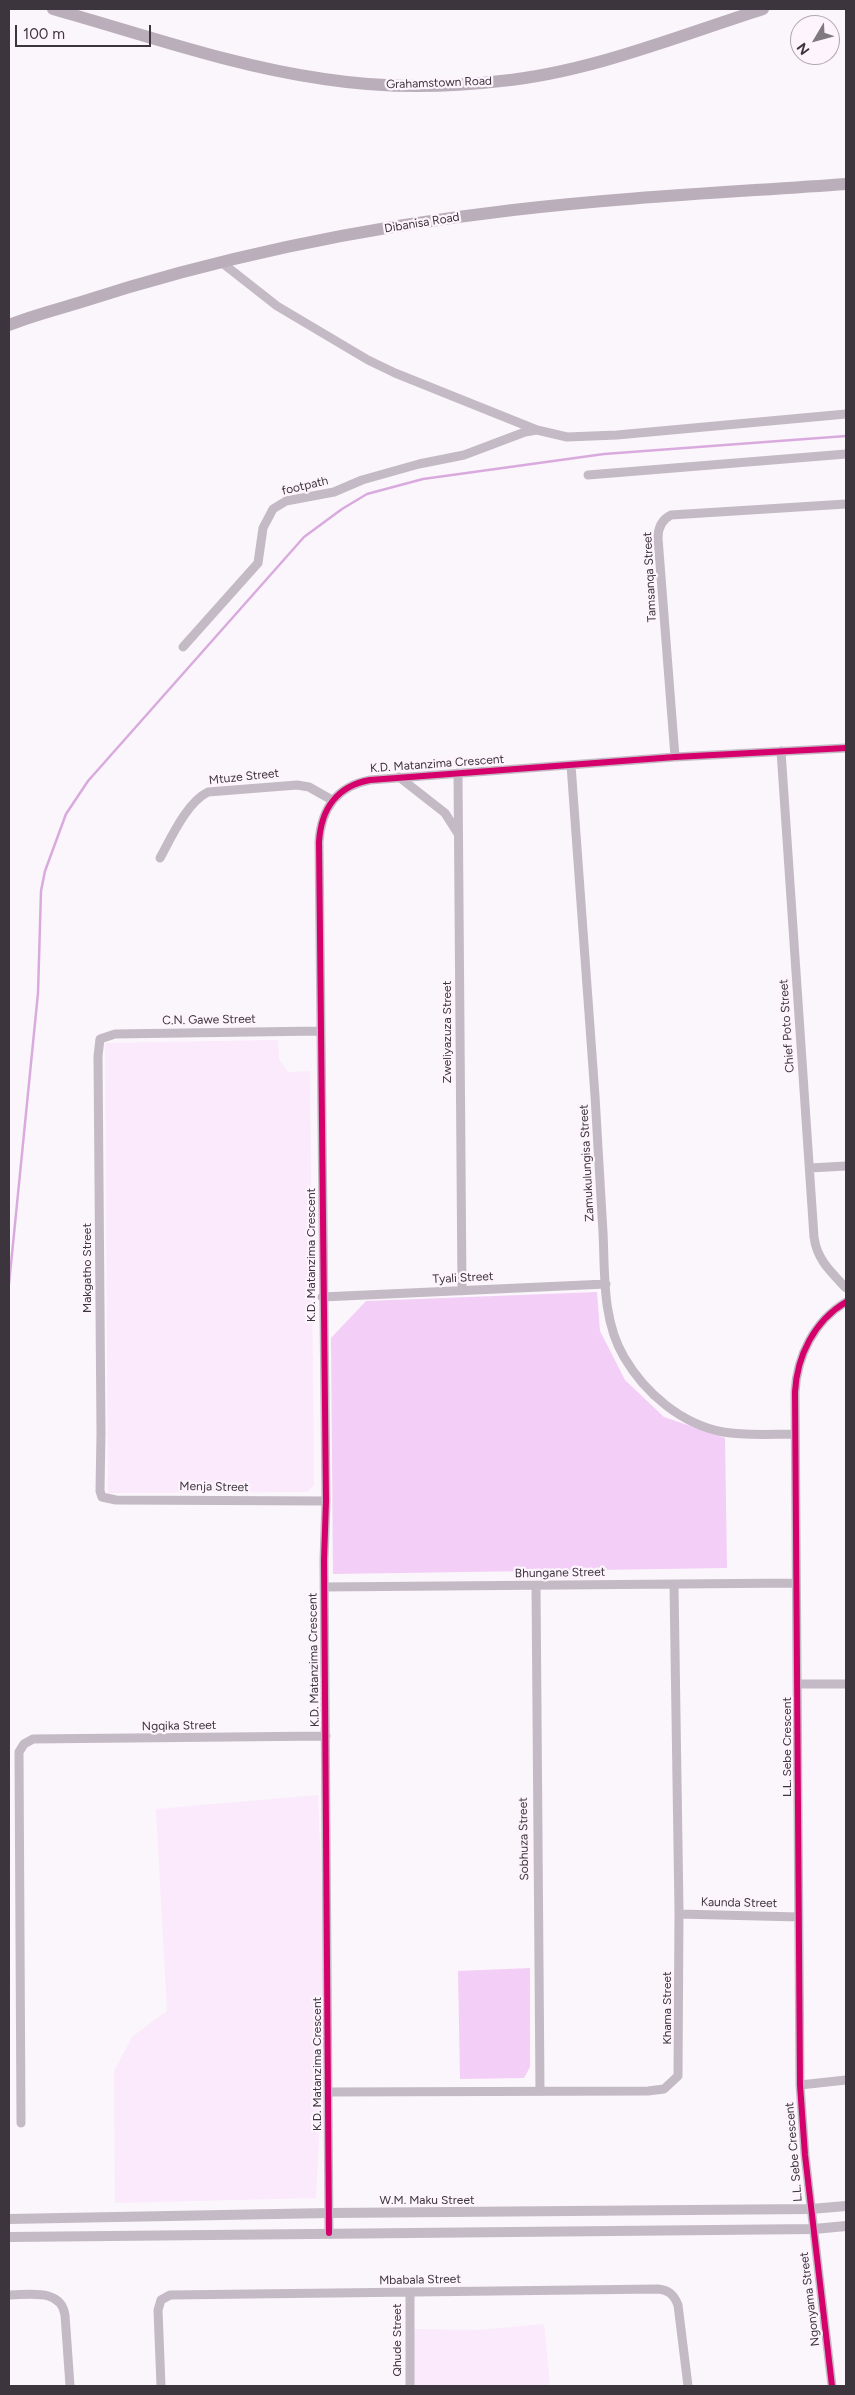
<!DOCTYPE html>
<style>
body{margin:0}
#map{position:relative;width:855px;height:2395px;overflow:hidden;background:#fbf6fb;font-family:Figtree,sans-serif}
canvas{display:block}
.frame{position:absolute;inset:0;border:10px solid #3d353e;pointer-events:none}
.north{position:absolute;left:790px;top:15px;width:50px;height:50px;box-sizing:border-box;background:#fdf4fd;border:1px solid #b0a8b1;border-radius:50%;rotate:233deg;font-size:14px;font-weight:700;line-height:20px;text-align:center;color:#3d353e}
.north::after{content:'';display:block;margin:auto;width:18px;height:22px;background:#807980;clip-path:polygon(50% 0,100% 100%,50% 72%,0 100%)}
.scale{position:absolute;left:15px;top:25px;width:136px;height:22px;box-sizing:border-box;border:2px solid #3d353e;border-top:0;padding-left:6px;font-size:15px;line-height:18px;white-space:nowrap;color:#3d353e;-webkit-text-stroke:4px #fdf4fd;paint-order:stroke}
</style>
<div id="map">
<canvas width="855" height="2395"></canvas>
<div class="frame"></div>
<div class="north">N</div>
<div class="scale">100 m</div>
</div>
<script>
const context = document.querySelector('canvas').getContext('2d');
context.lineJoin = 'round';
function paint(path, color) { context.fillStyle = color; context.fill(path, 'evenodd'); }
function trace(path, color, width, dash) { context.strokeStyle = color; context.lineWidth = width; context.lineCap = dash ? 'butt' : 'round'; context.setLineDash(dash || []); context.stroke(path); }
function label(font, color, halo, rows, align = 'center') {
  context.font = font + ' Figtree,sans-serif'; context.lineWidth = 4.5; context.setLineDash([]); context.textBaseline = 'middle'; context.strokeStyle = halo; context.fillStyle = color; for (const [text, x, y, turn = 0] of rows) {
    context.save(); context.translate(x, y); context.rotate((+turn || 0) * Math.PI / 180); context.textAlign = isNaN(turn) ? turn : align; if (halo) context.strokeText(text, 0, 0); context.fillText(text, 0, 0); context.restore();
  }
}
paint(new Path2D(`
 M278,1040L279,1059L288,1072L310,1071L314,1485L307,1492L108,1493L105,1043Z
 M318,1795L326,1999L316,2198L115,2203L114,2071L133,2036L167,2011L156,1809Z
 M544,2324L550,2386H410V2329L478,2330Z`), '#fbe9fc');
paint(new Path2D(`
 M597,1292L600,1331L625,1380L664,1417L725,1438L727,1568L333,1574L331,1338L366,1301Z
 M530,1968V2067L524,2078L460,2079L458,1971Z`), '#f3cef7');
trace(new Path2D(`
 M9,1284L38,993L41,891L45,871L66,814L88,781L304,537L342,509L367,494L423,479L604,454L846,436`), '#d9aade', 2.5);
trace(new Path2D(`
 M221,262L277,306L368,360L395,373L537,430L567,437L617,435L846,414
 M588,475L846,454
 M183,647L258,563L263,528L273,509L286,501L334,492L362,480L419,464L464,455L525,432L537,430
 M781,751L814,1237C817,1260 831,1272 846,1288
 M675,757L658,538C658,528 661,520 671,515L846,504
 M571,765C579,876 588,986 595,1096C598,1142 600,1187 603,1232C605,1273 602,1320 624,1357C645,1393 681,1424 723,1432C746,1436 771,1434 795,1434
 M458,773L462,1291
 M399,777L445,813L457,832
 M160,858C171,838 187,802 208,792L297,785L309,787L332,800
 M320,1031L115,1034L100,1039L98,1056L101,1433L100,1491L102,1497L116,1500L326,1501
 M810,1168L846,1166
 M322,1297L606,1284
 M536,1586L540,2091
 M324,1587L796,1583
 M797,1684H846
 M679,1914L799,1917
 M800,2085L846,2080
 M329,2092L648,2091L664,2089L678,2076L679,1911L674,1585
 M21,2123L19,1752L24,1744L33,1739L326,1736
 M329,2233L324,1560L326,1501L319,842C321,809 337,786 370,780L675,757L846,748
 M9,2295C29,2295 61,2288 65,2315L70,2386
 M161,2386L158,2310L161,2300L170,2295L658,2289C669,2290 674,2295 678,2305L688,2386
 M410,2386V2293
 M832,2386L805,2155L800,2085L795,1392C797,1356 814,1321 846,1302`), '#c4bac5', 9);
trace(new Path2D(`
 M9,2219L329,2213L811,2209L846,2206
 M9,2237L814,2229L846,2226`), '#c4bac5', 10);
trace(new Path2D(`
 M53,9C142,34 232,66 324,79C383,88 442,88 501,81C591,72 678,36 763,9
 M9,325C31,316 55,310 78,303C219,257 366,227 513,210C624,197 735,192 846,184`), '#baaeba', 12);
trace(new Path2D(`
 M329,2233L324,1560L326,1501L319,842C321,809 337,786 370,780L675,757L846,748
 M832,2386L805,2155L800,2085L795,1392C797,1356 814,1321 846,1302`), '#d6006c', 6);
label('12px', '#3d353e', '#fdf4fd', [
 ["Grahamstown Road",439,83,-2],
 ["Dibanisa Road",422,223,-9],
 ["footpath",305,486,-13],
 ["Tamsanqa Street",650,577,-93],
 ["K.D. Matanzima Crescent",437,764,-4],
 ["Mtuze Street",244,777,-6],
 ["C.N. Gawe Street",209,1020,-1],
 ["Chief Poto Street",787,1026,-94],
 ["Zweliyazuza Street",447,1032,-90],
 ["Zamukulungisa Street",587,1163,-93],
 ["K.D. Matanzima Crescent",311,1255,-90],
 ["Makgatho Street",87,1268,-90],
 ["Tyali Street",463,1278,-3],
 ["Menja Street",214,1487,1],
 ["Bhungane Street",560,1573,-1],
 ["K.D. Matanzima Crescent",314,1660,-91],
 ["Ngqika Street",179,1726,-1],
 ["L.L. Sebe Crescent",787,1747,-90],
 ["Sobhuza Street",524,1839,-91],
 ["Kaunda Street",739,1903,1],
 ["Khama Street",667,2008,-90],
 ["K.D. Matanzima Crescent",317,2064,-90],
 ["L.L. Sebe Crescent",794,2152,-95],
 ["W.M. Maku Street",427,2200],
 ["Mbabala Street",420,2280,-1],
 ["Ngonyama Street",810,2299,-97],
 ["Qhude Street",397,2340,-90]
]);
</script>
